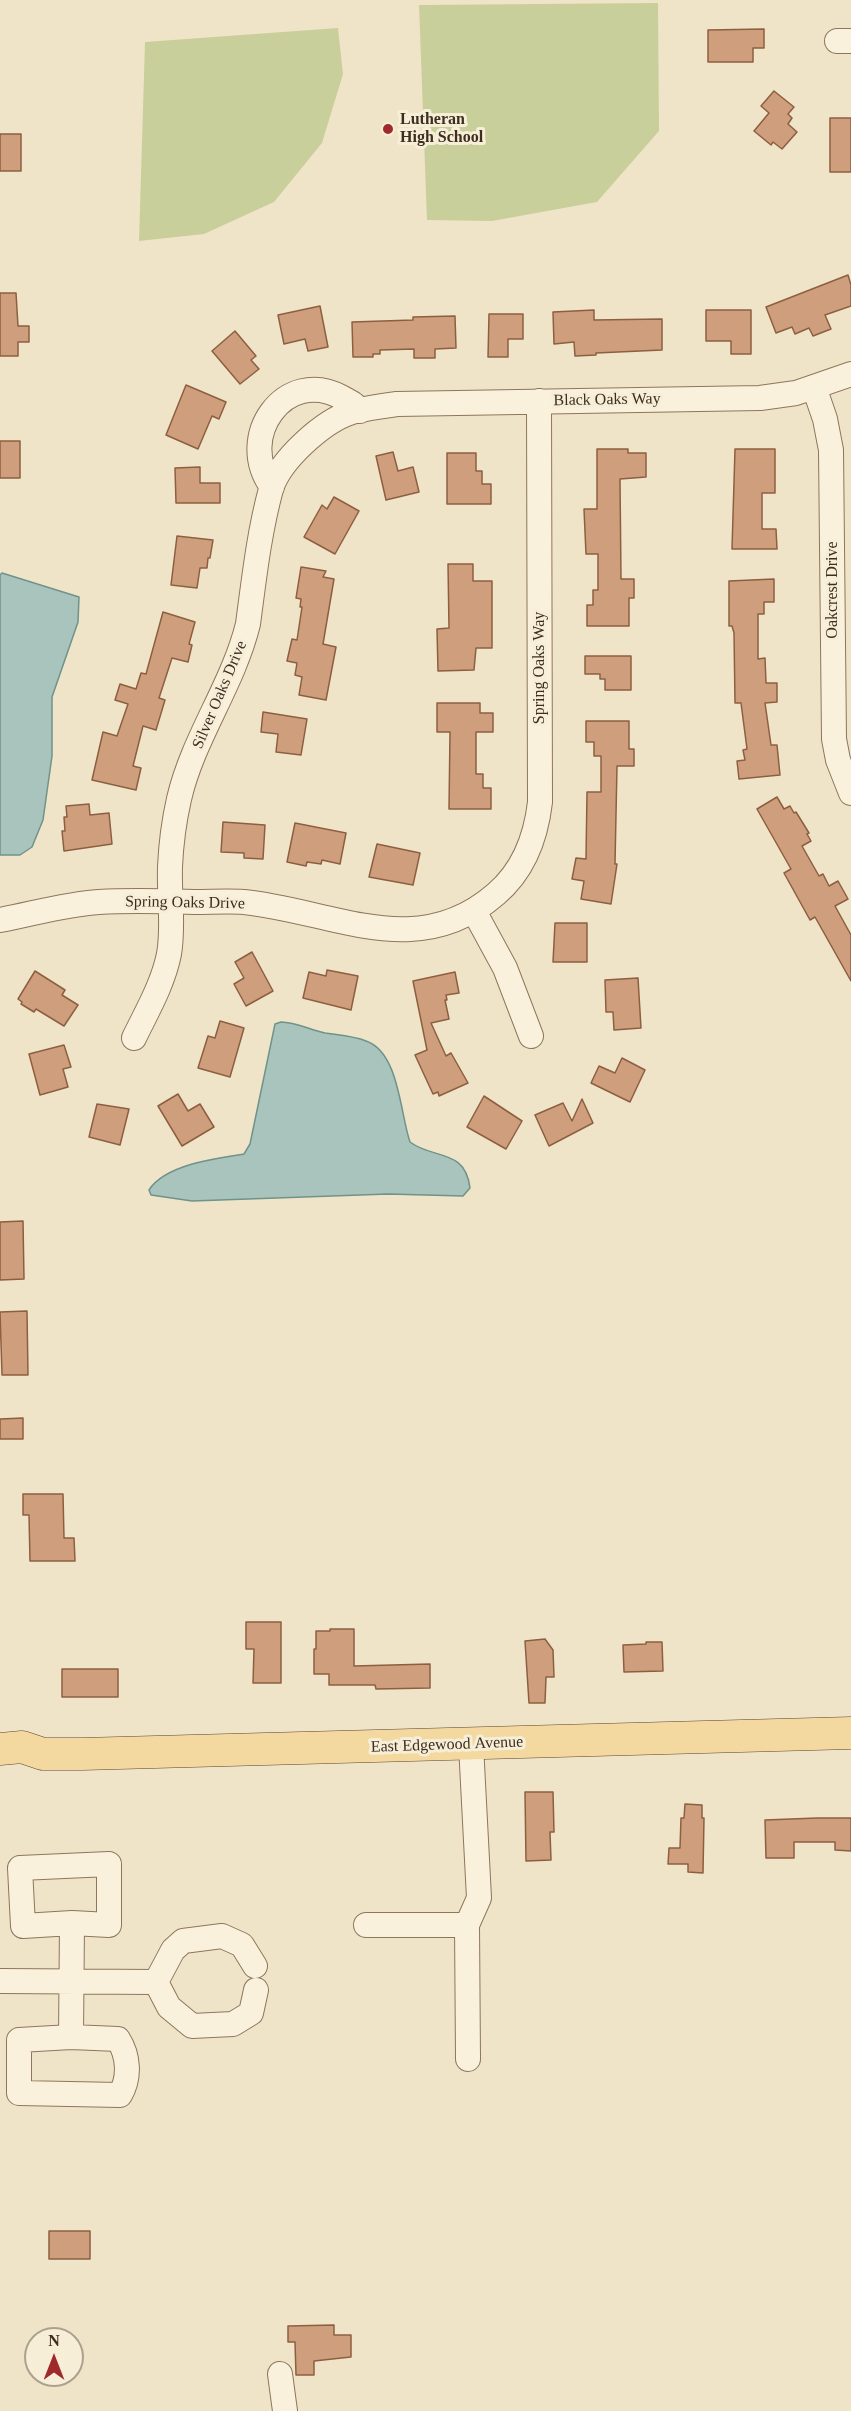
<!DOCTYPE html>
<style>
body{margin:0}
#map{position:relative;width:851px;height:2411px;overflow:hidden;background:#f0e4c8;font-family:Georgia,serif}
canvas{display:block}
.north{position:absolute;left:24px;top:2327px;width:60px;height:60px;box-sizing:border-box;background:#f7eed8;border:2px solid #ada18e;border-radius:50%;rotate:0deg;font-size:16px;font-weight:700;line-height:24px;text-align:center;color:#3d2e20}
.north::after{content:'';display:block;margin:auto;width:21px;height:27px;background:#9e2a2b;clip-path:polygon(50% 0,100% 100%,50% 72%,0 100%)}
</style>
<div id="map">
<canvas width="851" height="2411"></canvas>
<div class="north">N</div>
</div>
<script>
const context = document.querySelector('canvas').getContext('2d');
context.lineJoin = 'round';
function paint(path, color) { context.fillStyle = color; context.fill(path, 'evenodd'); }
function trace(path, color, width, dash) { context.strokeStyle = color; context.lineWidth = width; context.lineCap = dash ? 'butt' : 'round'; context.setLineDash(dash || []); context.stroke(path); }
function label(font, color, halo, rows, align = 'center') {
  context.font = font + ' Georgia,serif'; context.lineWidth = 6; context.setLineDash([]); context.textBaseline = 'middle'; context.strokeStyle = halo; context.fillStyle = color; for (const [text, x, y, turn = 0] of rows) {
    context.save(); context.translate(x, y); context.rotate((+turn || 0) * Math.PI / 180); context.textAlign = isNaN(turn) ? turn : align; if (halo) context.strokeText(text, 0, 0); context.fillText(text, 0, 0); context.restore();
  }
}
paint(new Path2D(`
 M658,3L659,131L597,202L492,221L427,220L419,5Z
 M338,28L343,74L322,143L274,202L204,234L139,241L145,42Z`), '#c9cf9b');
const water = new Path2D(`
 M2,573L79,597L78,622L52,697V756L43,820L32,847L20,855H0V575Z
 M281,1022C295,1022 311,1030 325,1033C338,1035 354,1036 366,1041C399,1052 400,1113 410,1142C434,1160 465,1148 470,1188L463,1196L388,1194L192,1201L151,1195L149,1190C165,1165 216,1158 244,1154L250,1144L275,1024Z`);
paint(water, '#a9c4bc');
trace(water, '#6f938a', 1.5);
const building = new Path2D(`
 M764,29V48H753V62H708V30Z
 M774,91L794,107L788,114L792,118L788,124L797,132L782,149L773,142L771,145L754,131L769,113L761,106Z
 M830,118H851V172H830Z
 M0,134H21V171H0Z
 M848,275L851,285V306L825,315L831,329L813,336L809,328L795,334L792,327L776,333L766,307Z
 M0,293H16L18,326H29V342H18V356H0Z
 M320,306L328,347L308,351L305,339L284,344L278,315Z
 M594,310V320L662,319V350L596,353V355L575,356L574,342L554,344L553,312Z
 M706,310H751V354H731V341H706Z
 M489,314H523V339H508V357H488Z
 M455,316L456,348L435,349V358H414V349L380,350V354H373V357H353L352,322L413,320V317Z
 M235,331L256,356L251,360L259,369L240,384L212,351Z
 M186,385L226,402L219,419L212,416L198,449L166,435Z
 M0,441H20V478H0Z
 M597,449H628V453H646V477L620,479L621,579H634V598H629V626H587V605H593V590H598V554H586L584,509H597Z
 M735,449H775V493H762V529H776L777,549H732Z
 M393,452L398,471L413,467L419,492L386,500L376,456Z
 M447,453H476V471H482V484H491V504H447Z
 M200,467V483H220V503H176L175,468Z
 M334,497L359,511L335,554L304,537L322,505L327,509Z
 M177,536L213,540L210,558H208L207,568H200L197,588L171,585Z
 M448,564H473V581H492V648H476L474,670L438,671L437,629L449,628Z
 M301,567L326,571L323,577L334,579L323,644L336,647L326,700L299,695L302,677L295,675L297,663L287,661L292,639L297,640L302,607H300L301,599L296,598Z
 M774,579V602H764V614H758V659L765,658L766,683H777V702L765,703L771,745H777L780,775L739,779L737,761L745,760L743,750L747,749L741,703H735L734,633L732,626H729V581Z
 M163,612L195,622L189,644L192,645L188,662L172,658L159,698L165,700L156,730L143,726L133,766L141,768L136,790L92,780L103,732L117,736L128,704L115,700L120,684L136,689L141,673L146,674Z
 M585,656H631V690H605V679H600V674H585Z
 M437,703H480V713H493V732H476V774H483V788H491V809H449L450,732H437Z
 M263,712L307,719L301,755L276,752L278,734L261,732Z
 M586,721H629V749H634V766H617L615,864H617L611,904L581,899L584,881L572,879L576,858L586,859L587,792H601V756H594V742H586Z
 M777,797L784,809L790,806L794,813L796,812L809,833L807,834L811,841L802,846L819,876L823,874L829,886L838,881L848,899L835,906L851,935V981L815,917L810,920L784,873L791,869L757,809Z
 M89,804L90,815L109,813L112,844L64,851L62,831H65L64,817H67L66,806Z
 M223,822L265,825L263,859L244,858V853L221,852Z
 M295,823L346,833L340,864L322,860L321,864L307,862L306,866L287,862Z
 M377,844L420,853L413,885L369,877Z
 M555,923H587V962H553Z
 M252,952L273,991L246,1006L234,984L244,978L235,962Z
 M327,970L358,976L351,1010L303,998L309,972L326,976Z
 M35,971L65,990L62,995L78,1005L64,1026L36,1009L34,1012L21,1004L22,1002L18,999Z
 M455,972L459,993L446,995L447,1000H445L449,1019L431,1023L446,1056L451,1053L468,1083L439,1096L438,1092L433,1094L415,1055L427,1050L413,981Z
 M638,978L641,1028L614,1030L613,1012H606L605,980Z
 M220,1021L244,1028L230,1077L198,1068L208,1036L215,1038Z
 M64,1045L71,1067L63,1069L68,1087L40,1095L29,1054Z
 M622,1058L645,1070L630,1102L591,1083L599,1066L615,1073Z
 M178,1094L188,1111L200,1104L214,1127L182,1146L158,1106Z
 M484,1096L522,1121L506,1149L467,1127Z
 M582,1099L593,1123L549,1146L535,1115L563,1103L572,1121Z
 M97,1104L129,1109L120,1145L89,1137Z
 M23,1221L24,1279L0,1280V1222Z
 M27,1311L28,1375H2L0,1312Z
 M23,1418V1439H0V1419Z
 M23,1494H63L64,1538H74L75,1561H30L29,1515H23Z
 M246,1622H281V1683H253L254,1649H246Z
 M330,1629H354V1666L430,1664V1688L376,1689L375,1685H329V1674H314V1649H316V1631H330Z
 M545,1639L553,1650L554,1677H546L545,1703H529L525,1641Z
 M646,1642H662L663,1671L624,1672L623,1645L646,1644Z
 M62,1669H118V1697H62Z
 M525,1792H553L554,1832H550L551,1860L526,1861Z
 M685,1804L702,1805V1818H704L703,1873L688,1872V1864H668L669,1848H680L681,1818H684Z
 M817,1818H851V1851L835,1850V1842H794V1858H766L765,1820Z
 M49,2231H90V2259H49Z
 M334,2325V2335H351V2357L314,2361V2375H296L295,2342H288V2326Z`);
paint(building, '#cf9f7d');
trace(building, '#8d5f41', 1.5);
const minor = new Path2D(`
 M837,41H851
 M814,387L825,419L831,450L834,739L838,760L851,793
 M272,487C235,436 286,367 341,397C348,401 356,404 360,411
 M474,911L505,968L531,1036
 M0,920C32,914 66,904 99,902C130,900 163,901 194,902C211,902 228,901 244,902C333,911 417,963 496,894C523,871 536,837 540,802L539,401
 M134,1038C147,1011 163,984 169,954C174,926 169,896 170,867C171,844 174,821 179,799C193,738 233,685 248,624C254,579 259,533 271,489C280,460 323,421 352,412C367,408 382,406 397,404L760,398L796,393L851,374
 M366,1925H467
 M0,1981L156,1982
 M156,1982L169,2007L192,2026L233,2024L251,2013L256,1990
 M156,1982L173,1950L183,1941L222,1936L242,1945L255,1966
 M71,2037L118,2039C129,2056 130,2078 120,2095L19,2093V2040L71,2037L72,1923L109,1925V1864L20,1868L23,1926L72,1923
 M468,2059L467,1925L479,1898L471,1745
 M280,2374L285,2411`);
const major = new Path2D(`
 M0,1749L22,1747L43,1754H82L851,1733`);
trace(minor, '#8d765c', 26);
trace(major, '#5b4430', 33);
trace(minor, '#faf1dc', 24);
trace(major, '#f3d9a0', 32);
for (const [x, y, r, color] of [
 [388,129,6,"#9e2a2b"]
]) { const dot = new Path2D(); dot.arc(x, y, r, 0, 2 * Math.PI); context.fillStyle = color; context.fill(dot); trace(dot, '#f7eed8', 2); }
label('bold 16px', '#3d2e20', '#f7eed8', [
 ["Lutheran",400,120],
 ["High School",400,138]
], 'left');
label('16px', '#3d2e20', '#f7eed8', [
 ["Black Oaks Way",607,400,-1],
 ["Oakcrest Drive",833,590,-90],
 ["Spring Oaks Way",540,668,-90],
 ["Silver Oaks Drive",220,695,-67],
 ["Spring Oaks Drive",185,903,1],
 ["East Edgewood Avenue",447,1745,-2]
]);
</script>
